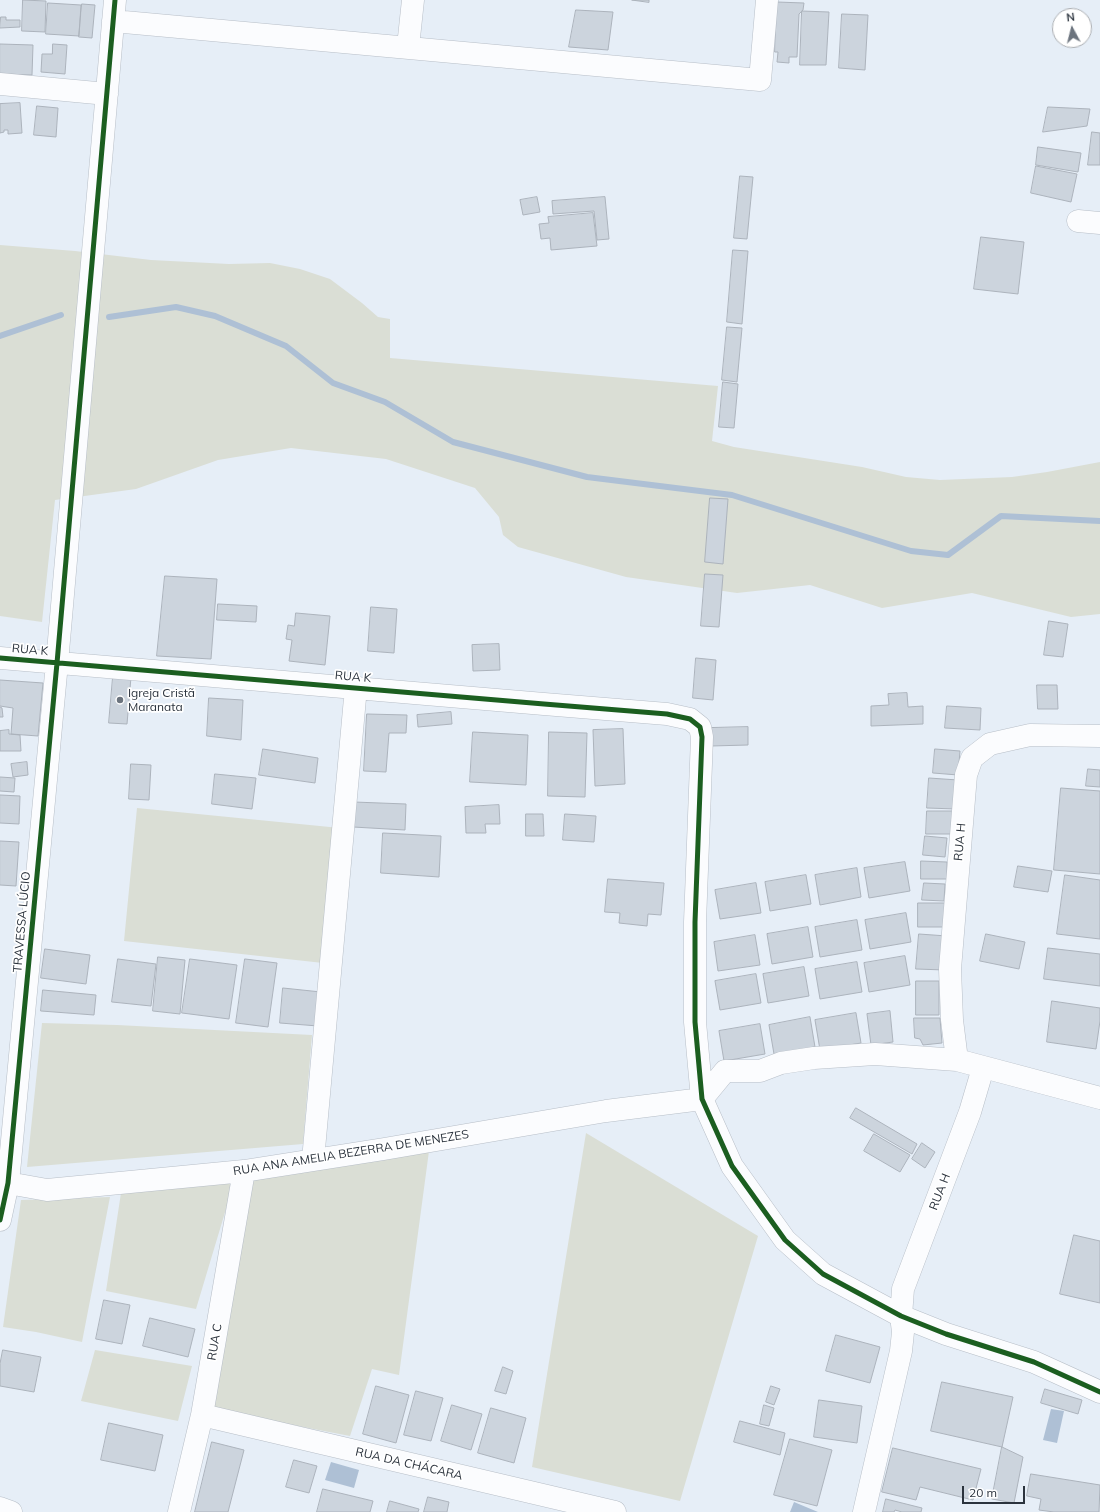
<!DOCTYPE html>
<meta charset="utf-8">
<style>
body{margin:0}
#map{position:relative;width:1100px;height:1512px;overflow:hidden;background:#e6eef7;font-family:Mulish,sans-serif}
canvas{display:block}
.north{position:absolute;left:1052px;top:8px;width:40px;height:40px;box-sizing:border-box;background:#fff;border:1px solid #aaadb1;border-radius:50%;rotate:353deg;font-size:11px;font-weight:700;line-height:16px;text-align:center;color:#2b333d}
.north::after{content:'';display:block;margin:auto;width:14px;height:18px;background:#6c747e;clip-path:polygon(50% 0,100% 100%,50% 72%,0 100%)}
.scale{position:absolute;left:962px;top:1486px;width:63px;height:18px;box-sizing:border-box;border:2px solid #2b333d;border-top:0;padding-left:5px;font-size:12px;line-height:14px;white-space:nowrap;color:#2b333d;-webkit-text-stroke:3px #fff;paint-order:stroke}
</style>
<div id="map">
<canvas width="1100" height="1512"></canvas>
<div class="north">N</div>
<div class="scale">20 m</div>
</div>
<script>
const context = document.querySelector('canvas').getContext('2d');
context.lineJoin = 'round';
function paint(path, color) { context.fillStyle = color; context.fill(path, 'evenodd'); }
function trace(path, color, width, dash) { context.strokeStyle = color; context.lineWidth = width; context.lineCap = dash ? 'butt' : 'round'; context.setLineDash(dash || []); context.stroke(path); }
function label(font, color, halo, rows, align = 'center') {
  context.font = font + ' Mulish,sans-serif'; context.lineWidth = 3.5; context.setLineDash([]); context.textBaseline = 'middle'; context.strokeStyle = halo; context.fillStyle = color; for (const [text, x, y, turn = 0] of rows) {
    context.save(); context.translate(x, y); context.rotate((+turn || 0) * Math.PI / 180); context.textAlign = isNaN(turn) ? turn : align; if (halo) context.strokeText(text, 0, 0); context.fillText(text, 0, 0); context.restore();
  }
}
paint(new Path2D(`
 M0,245L75,251L151,260L229,264L270,263L300,269L330,279L362,303L378,317L390,319V358L718,386L712,441L734,447L862,467L906,477L940,480L1012,477L1047,472L1100,462V614L1071,617L972,593L882,608L810,585L737,593L626,577L518,547L503,535L499,517L475,488L386,459L291,448L218,460L136,489L55,500L42,622L0,616Z
 M137,808L340,828L332,964L124,941Z
 M42,1023L117,1025L312,1035L303,1144L27,1167Z
 M586,1133L758,1236L680,1501L532,1467Z
 M429,1151L399,1375L372,1369L350,1436L209,1409L250,1180Z
 M235,1179L196,1309L106,1291L121,1193Z
 M110,1197L82,1342L36,1332L3,1327L21,1200Z
 M95,1350L192,1366L178,1421L81,1401Z`), '#daded5');
paint(new Path2D(`
 M1051,1409L1064,1411L1057,1443L1043,1440Z
 M331,1462L359,1470L354,1488L325,1480Z
 M794,1502L818,1512H790Z`), '#aec0d5');
trace(new Path2D(`
 M109,317L176,307L215,316L286,346L333,383L385,402L453,442L587,477L732,495L911,551L948,555L1001,516L1100,521
 M0,336L61,315`), '#aec0d5', 6);
const building = new Path2D(`
 M23,0L46,1L45,32L22,31Z
 M632,0H649V2Z
 M777,2L804,3L803,10L799,14L797,57H789V63L777,62L778,52H775Z
 M48,3L81,5L79,36L46,34Z
 M82,4L95,5L92,38L79,37Z
 M576,10L613,12L608,50L569,47Z
 M802,11L829,12L826,65H800Z
 M842,14L868,15L865,70L839,68Z
 M1,17H6V20H20V27L0,28Z
 M0,44L33,45L32,75L0,74Z
 M53,44L67,45L65,74L41,72L42,54H52Z
 M20,103L22,133L8,134V130H4V132L0,133V104Z
 M37,106L58,108L56,137L34,135Z
 M1048,107L1090,109L1087,126L1043,132Z
 M1092,132L1100,133V165H1088Z
 M1038,147L1081,153L1078,172L1036,165Z
 M1036,166L1077,174L1071,202L1031,193Z
 M740,176L753,177L747,239L734,238Z
 M537,197L540,212L523,215L520,200Z
 M605,197L609,239L597,240L594,211L553,214L552,201Z
 M593,213L597,246L551,250L550,238L541,239L539,224L549,223L548,217Z
 M981,237L1024,242L1018,294L974,289Z
 M733,250L748,251L742,324L727,322Z
 M727,327L742,328L737,382L722,380Z
 M723,382L738,384L734,428L719,427Z
 M710,498L728,499L723,564L705,562Z
 M705,574L723,575L719,627L701,626Z
 M165,576L217,579L211,659L157,656Z
 M218,604L257,606L256,622L217,620Z
 M371,607L397,609L394,653L368,651Z
 M296,613L330,616L325,665L289,661L292,640L286,639L288,625L294,626Z
 M1049,621L1068,624L1063,657L1044,655Z
 M499,644L500,670L473,671L472,645Z
 M696,658L716,660L713,700L693,698Z
 M113,677H131L127,724L109,723Z
 M0,680L43,683L38,736L11,734L13,708L0,706Z
 M1037,685H1057L1058,709H1038Z
 M907,693L908,707L923,706V724L871,726V706L889,705L888,694Z
 M209,698L243,700L241,740L207,736Z
 M947,706L981,708L980,730L945,728Z
 M0,707L2,708L3,717H0Z
 M451,712L452,724L418,727L417,715Z
 M367,714L407,715L406,733H389L386,772L364,771Z
 M748,727V745L711,746L710,728Z
 M623,729L625,784L595,786L593,730Z
 M9,730V734L20,735L21,751H0V731Z
 M473,732L528,735L526,785L470,782Z
 M549,732L587,733L585,797L548,796Z
 M263,749L318,758L315,783L259,775Z
 M935,749L960,751L958,775L933,773Z
 M27,762L28,775L13,777L11,764Z
 M131,764L151,765L149,800L129,799Z
 M1088,769L1100,770V787L1086,786Z
 M215,774L256,778L252,809L212,804Z
 M0,777L15,778L14,792L0,791Z
 M929,778L958,780L956,809L927,808Z
 M1061,788L1100,791V874L1054,870Z
 M0,795L20,796L19,824L0,823Z
 M354,802L406,804L405,830L353,827Z
 M499,805L500,824H485L486,833H466L465,807Z
 M927,811H956V834H926Z
 M526,814H543L544,836H526Z
 M565,814L596,816L594,842L563,840Z
 M383,833L441,836L439,877L381,873Z
 M925,836L947,838L945,857L923,855Z
 M0,841L19,842L16,886L0,885Z
 M921,861L947,862V879H921Z
 M905,862L910,891L869,898L864,868Z
 M1018,866L1052,871L1048,892L1014,887Z
 M857,868L861,897L820,905L815,875Z
 M806,875L811,904L770,911L765,882Z
 M1065,875L1100,880V939L1057,934Z
 M608,879L664,883L661,915L648,914L647,926L619,923L620,913L605,912Z
 M756,883L761,913L720,919L715,890Z
 M924,883L945,884L944,901L922,900Z
 M918,903H945V927H918Z
 M906,913L911,942L870,949L865,920Z
 M857,920L862,950L820,957L815,927Z
 M808,927L813,957L772,964L767,934Z
 M919,934L947,936L945,970L916,969Z
 M986,934L1025,942L1019,969L980,961Z
 M755,935L760,965L718,971L714,942Z
 M1048,948L1100,954V986L1044,979Z
 M45,949L90,955L86,984L41,978Z
 M905,956L910,985L869,992L864,963Z
 M158,957L185,960L180,1014L153,1011Z
 M118,959L156,964L151,1006L112,1002Z
 M190,959L237,965L229,1019L182,1013Z
 M245,959L277,963L268,1027L236,1023Z
 M857,962L862,992L820,999L815,969Z
 M804,967L809,996L768,1003L763,974Z
 M756,974L761,1003L720,1010L715,981Z
 M916,981H939V1015H916Z
 M283,988L321,992L318,1026L280,1023Z
 M43,990L96,995L94,1015L41,1011Z
 M1052,1001L1100,1008V1021L1096,1049L1047,1042Z
 M890,1011L893,1042L871,1045L867,1014Z
 M856,1013L861,1043L820,1050L815,1020Z
 M810,1017L815,1047L774,1054L769,1025Z
 M914,1018H940L942,1043L923,1045L920,1039L915,1038Z
 M760,1024L765,1054L724,1061L719,1031Z
 M856,1108L917,1144L912,1154L850,1118Z
 M874,1134L910,1155L900,1172L864,1151Z
 M922,1143L935,1152L925,1168L912,1159Z
 M1074,1235L1100,1241V1303L1060,1294Z
 M104,1300L130,1305L122,1344L96,1339Z
 M150,1318L195,1329L188,1357L143,1346Z
 M836,1335L880,1347L870,1383L826,1371Z
 M3,1350L41,1357L34,1392L0,1386V1364Z
 M503,1367L513,1371L506,1394L495,1391Z
 M942,1382L1013,1397L1002,1447L931,1431Z
 M376,1386L409,1395L396,1443L363,1434Z
 M771,1386L780,1389L774,1405L766,1402Z
 M1045,1389L1082,1400L1078,1414L1041,1403Z
 M416,1391L443,1398L431,1441L404,1435Z
 M819,1400L862,1406L857,1443L814,1437Z
 M452,1405L482,1414L471,1450L441,1441Z
 M764,1405L774,1408L769,1426L760,1424Z
 M491,1408L526,1418L514,1463L478,1453Z
 M740,1421L785,1433L780,1455L734,1442Z
 M109,1423L163,1435L155,1471L101,1460Z
 M790,1439L832,1450L817,1506L774,1495Z
 M212,1442L244,1450L228,1512H195Z
 M1002,1447L1023,1457L1014,1503L992,1499Z
 M893,1448L981,1469L973,1500L920,1487L916,1500L882,1492Z
 M294,1460L317,1466L309,1493L286,1487Z
 M1031,1474L1100,1485L1099,1512H1054L1039,1510L1041,1499L1027,1496Z
 M323,1489L373,1501L370,1512H317Z
 M428,1497L449,1502L447,1512H424Z
 M886,1499L922,1508L921,1512H902L895,1510L894,1512H883Z
 M390,1501L419,1509L418,1512H387Z`);
paint(building, '#ccd4dd');
trace(building, '#acb3bc', 1);
const minor = new Path2D(`
 M113,21L760,80L767,0
 M408,47L413,0
 M0,84L107,94
 M1078,221L1100,223
 M0,658L544,704L667,714L690,719L700,727L702,737L695,922V1022L702,1099L732,1166L785,1240L823,1274L901,1316L946,1334L1034,1362L1100,1392
 M957,1060L952,1020L950,969L966,775L972,758L990,744L1030,735L1100,736
 M702,1099L725,1071H760L781,1063L814,1058L875,1054L957,1060L1100,1098
 M313,1160L356,687
 M0,1183H8L47,1190L244,1171L384,1149L606,1111L702,1099
 M0,1220L8,1183L57,663L115,0
 M202,1415L615,1512
 M0,1508L11,1512
 M179,1512L202,1415L244,1171
 M864,1512L901,1351L903,1332L901,1316L903,1289L970,1112L983,1068`);
trace(minor, '#b7bec7', 23);
trace(minor, '#fbfcfe', 22);
trace(new Path2D(`
 M0,658L544,704L667,714L690,719L700,727L702,737L695,922V1022L702,1099L732,1166L785,1240L823,1274L901,1316L946,1334L1034,1362L1100,1392
 M0,1220L8,1183L57,663L115,0`), '#1b5e20', 5);
for (const [x, y, r, color] of [
 [120,700,4,"#6c747e"]
]) { const dot = new Path2D(); dot.arc(x, y, r, 0, 2 * Math.PI); context.fillStyle = color; context.fill(dot); trace(dot, '#fff', 1.5); }
label('12px', '#2b333d', '#fff', [
 ["RUA K",30,650,5],
 ["RUA K",353,677,5],
 ["RUA H",960,842,-85],
 ["TRAVESSA LÚCIO",22,922,-85],
 ["RUA ANA AMELIA BEZERRA DE MENEZES",351,1153,-9],
 ["RUA H",940,1192,-69],
 ["RUA C",215,1342,-80],
 ["RUA DA CHÁCARA",409,1464,13]
]);
label('12px', '#2b333d', '#fff', [
 ["Igreja Cristã",128,693],
 ["Maranata",128,707]
], 'left');
</script>
